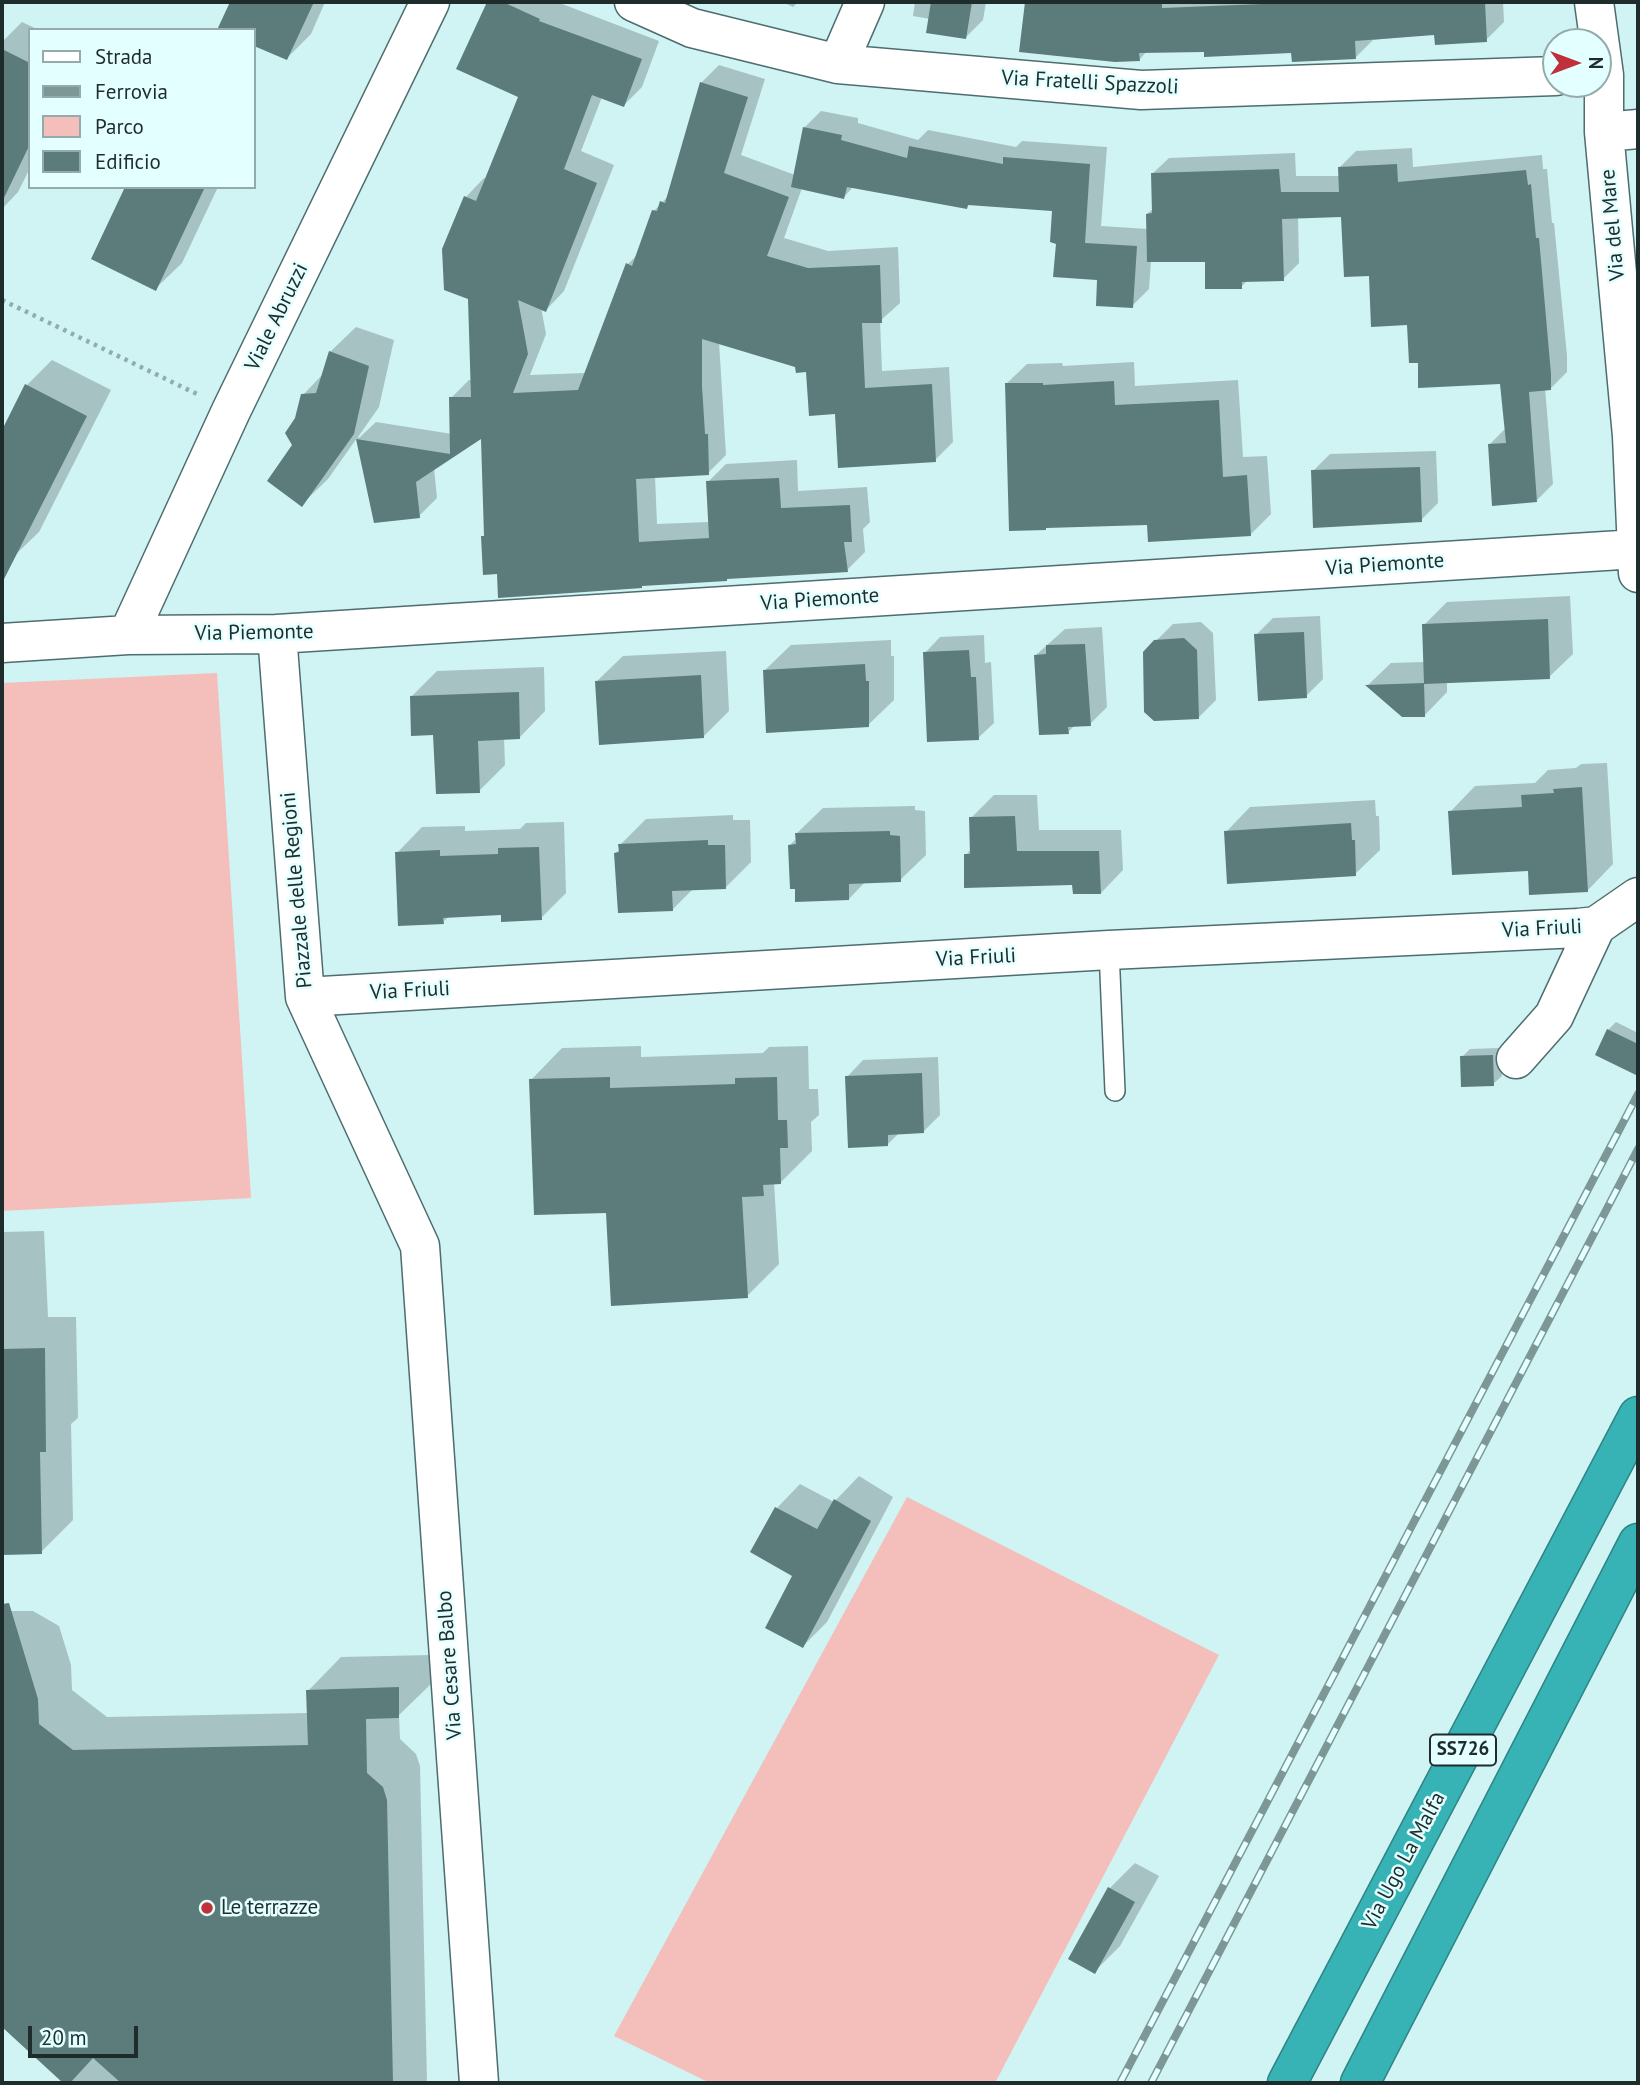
<!DOCTYPE html>
<style>
body{margin:0}
#map{position:relative;width:1640px;height:2085px;overflow:hidden;background:#d0f3f3;font-family:"PT Sans",sans-serif}
canvas{display:block}
.frame{position:absolute;inset:0;border:4px solid #1f2c2c;pointer-events:none}
.legend{position:absolute;left:28px;top:28px;width:228px;height:161px;box-sizing:border-box;background:#e3ffff;border:2px solid #95abab;margin:0;padding:9px 12px;list-style:none;font-size:21px;color:#1f2c2c}
.legend li{display:flex;align-items:center;gap:14px;height:35px}
.legend b{width:35px;border:2px solid #95abab}
.north{position:absolute;left:1542px;top:28px;width:70px;height:70px;box-sizing:border-box;background:#e3ffff;border:2px solid #95abab;border-radius:50%;rotate:90deg;font-size:19px;font-weight:700;line-height:28px;text-align:center;color:#1f2c2c}
.north::after{content:'';display:block;margin:auto;width:24px;height:32px;background:#c0303b;clip-path:polygon(50% 0,100% 100%,50% 72%,0 100%)}
.scale{position:absolute;left:28px;top:2026px;width:110px;height:32px;box-sizing:border-box;border:4px solid #1f2c2c;border-top:0;padding-left:9px;font-size:21px;line-height:24px;white-space:nowrap;color:#1f2c2c;-webkit-text-stroke:5px #e3ffff;paint-order:stroke}
</style>
<div id="map">
<canvas width="1640" height="2085"></canvas>
<div class="frame"></div>
<ul class="legend">
<li><b style="height:9px;background:#fff"></b>Strada</li>
<li><b style="height:9px;background:#7d9696"></b>Ferrovia</li>
<li><b style="height:19px;background:#f4bebb"></b>Parco</li>
<li><b style="height:19px;background:#5c7b7b"></b>Edificio</li>
</ul>
<div class="north">N</div>
<div class="scale">20 m</div>
</div>
<script>
const context = document.querySelector('canvas').getContext('2d');
context.lineJoin = 'round';
function paint(path, color) { context.fillStyle = color; context.fill(path, 'evenodd'); }
function trace(path, color, width, dash) { context.strokeStyle = color; context.lineWidth = width; context.lineCap = dash ? 'butt' : 'round'; context.setLineDash(dash || []); context.stroke(path); }
function label(font, color, halo, rows, align = 'center') {
  context.font = font + ' "PT Sans",sans-serif'; context.lineWidth = 5; context.setLineDash([]); context.textBaseline = 'middle'; context.strokeStyle = halo; context.fillStyle = color; for (const [text, x, y, turn = 0] of rows) {
    context.save(); context.translate(x, y); context.rotate((+turn || 0) * Math.PI / 180); context.textAlign = isNaN(turn) ? turn : align; if (halo) context.strokeText(text, 0, 0); context.fillText(text, 0, 0); context.restore();
  }
}
paint(new Path2D(`
 M217,673L251,1198L2,1211V683Z
 M907,1497L1219,1655L995,2083H710L614,2036Z`), '#f4bebb');
paint(new Path2D(`
 M231,2H325L311,34L287,58L254,44V30L219,29Z
 M488,2H557L659,41L642,87L624,105L602,97L581,151L614,165L564,291L546,310L541,307L546,334L530,375L586,373L628,264L638,254L654,211L670,194L701,83L719,65L765,79L741,155L795,175L804,128L821,111L858,118V123L918,140L928,130L1016,147L1022,141L1107,147L1101,226L1148,229L1147,214L1154,208L1152,174L1169,158L1295,153L1296,176H1340V167L1356,151L1412,148L1413,167L1542,155L1543,169H1547L1552,223H1554L1567,356V372L1551,388H1545L1553,484L1537,500L1489,445L1506,428L1501,382L1419,362L1409,324L1371,274L1342,215L1298,217L1299,263L1283,279L1248,280L1241,287L1207,260H1151L1149,289L1132,306L1058,242L1054,210L971,203L967,207L854,186L844,197L802,188L784,238L828,251L898,247L900,303L880,321L882,371L949,367L953,442L935,460L836,412L808,370L719,342L726,455L708,473L655,476L657,524L710,522L708,482L726,464L797,460L798,491L867,487L870,522L863,529L865,552L847,570L499,573L483,537L486,534L483,436L434,468L437,498L419,516L375,521L357,438L328,479L302,504L294,445L297,418L303,395L323,374L330,352L356,327L394,340L379,407L358,437L359,438L376,422L452,434L451,398L469,380H472L469,298L443,250L466,197L484,178L487,179L521,96L459,68Z
 M783,2H798L793,7Z
 M915,2H986L983,20L966,37L930,19L913,16Z
 M1027,2H1503L1504,22L1486,40L1436,34L1373,40L1355,58L1293,51L1206,50L1147,51L1139,60L1021,50Z
 M22,22L39,30H30V168L18,192L2,209V42Z
 M127,187H218L182,263L156,288Z
 M52,360L111,390L39,532L13,557L2,552V434L27,385Z
 M1134,362L1135,386L1238,380L1243,457L1267,456L1271,514L1251,534L1149,523L1006,384L1027,364L1062,363L1063,366Z
 M1436,451L1438,503L1421,520L1313,471L1330,454Z
 M1570,596L1573,654L1549,677L1447,681V692L1424,716L1368,685L1391,663L1425,662L1424,625L1447,602Z
 M1320,616L1323,679L1306,696L1256,635L1273,618Z
 M1201,622L1213,633L1216,700L1199,717L1144,653L1173,624Z
 M1102,627L1107,707L1090,724L1075,725L1068,732L1036,655L1065,629Z
 M984,635L985,663L991,662L994,723L978,738L925,653L940,637Z
 M891,640V656H894V700L868,725L765,670L791,645Z
 M726,651L729,711L703,737L597,681L623,656Z
 M544,667L545,711L520,737L504,738L505,765L479,791L411,697L437,671Z
 M1607,763L1613,864L1588,890L1530,869L1450,812L1475,786L1535,783L1548,770L1576,768L1581,764Z
 M994,795H1037L1039,830H1121L1123,870L1101,893L966,855L971,849V818Z
 M1375,800L1376,816H1379L1380,850L1355,874L1226,832L1250,807Z
 M915,806V810L925,811L926,855L900,880L866,881L849,899L790,845L797,838V833L823,808Z
 M733,815V820H750L751,862L725,888L693,889L672,910L616,853L620,849V845L646,819Z
 M564,822L566,893L541,918L503,913L449,916L443,922L397,853L422,827L465,826V831L520,829L526,823Z
 M1616,1022L1638,1033V1070L1636,1073L1608,1030Z
 M641,1046V1057L763,1053L769,1047L808,1046L809,1089H818L819,1115L811,1122L812,1151L780,1183H774L779,1264L747,1296L607,1211L531,1080L562,1048Z
 M1500,1048L1502,1076L1493,1084L1462,1057L1470,1049Z
 M938,1057L940,1115L923,1132L899,1133L888,1144L847,1077L863,1060Z
 M44,1231L48,1317H76L78,1418L71,1424L73,1520L41,1552L2,1553V1232Z
 M859,1476L893,1497L827,1622L803,1646L795,1575L753,1552L777,1508L800,1484L834,1502Z
 M2,1611H33L59,1626L71,1665L72,1690L107,1717L309,1713L308,1691L341,1657L431,1655L432,1683L399,1715L400,1739L416,1754L420,1766L427,2083H66L2,2025Z
 M1135,1863L1159,1876L1120,1946L1094,1972L1110,1888Z`), '#0003');
paint(new Path2D(`
 M230,2H314L287,60L254,46V30H217Z
 M487,2H503L540,19L539,21L642,59L624,107L592,95L564,169L597,183L546,312L518,300L528,354L513,393L578,390L626,263L632,266L652,210L657,211L660,201L665,203L700,82L748,97L724,173L789,197L767,256L808,268L880,265L882,323H862L865,388L932,384L936,462L838,468L835,414L809,416L806,372L796,373L795,367L702,339V386L705,434H708L709,475L636,479L639,542L709,538L706,481L779,478L781,508L850,505L852,542H844L848,572L727,579V581L642,586V588L498,598L497,574L483,575L481,536H484L481,439L416,482L420,518L374,523L356,439L450,454L449,397H471L468,299L444,290L442,249L464,196L476,201L518,97L456,69Z
 M931,2H972L966,39L926,33Z
 M1025,2H1162V8L1312,2H1485L1487,42L1435,45L1434,35L1355,41L1356,59L1292,62L1291,53L1204,57V52L1139,53L1140,61L1115,62L1019,52Z
 M2,49L30,63V144L2,202Z
 M803,127L842,135L841,140L907,158L909,146L1003,164V157L1090,164L1085,243L1137,246L1133,308L1096,306L1097,280L1053,277L1056,244L1050,242L1052,211L968,205L967,209L847,187L844,199L791,187Z
 M1397,164L1398,182L1526,170L1528,185L1531,184L1536,238H1539L1551,374V390L1529,392L1537,502L1492,506L1488,444L1506,443L1500,384L1418,388V363H1409L1407,325L1371,327L1369,276L1344,277L1341,217L1282,219L1284,281L1242,282V289H1205V262H1147L1146,214L1152,213L1151,173L1279,169L1281,192H1339L1338,167Z
 M125,187H205L156,291L91,259Z
 M329,351L369,366L354,434L302,507L267,481L292,445L285,433L295,418L301,394L316,393Z
 M1114,381L1115,405L1219,400L1223,477L1247,475L1251,536L1148,542L1147,525L1046,528V530L1009,531L1005,383H1043V385Z
 M25,384L87,416L2,583V430Z
 M1420,467L1422,522L1313,528L1311,470Z
 M1548,619L1550,679L1424,684L1425,717H1402L1365,685L1424,683L1422,624Z
 M1304,632L1307,698L1258,701L1254,634Z
 M1184,638L1197,650L1199,719L1154,721L1144,712L1143,652L1154,640Z
 M1085,644L1091,726L1068,727L1069,734L1039,735L1034,655L1046,654V645Z
 M969,650L971,677H976L979,740L927,742L923,652Z
 M865,664L866,681H869V727L766,733L763,670Z
 M701,675L704,738L599,745L595,681Z
 M519,692L520,739L478,741L480,793L436,794L433,735L411,736L410,696Z
 M1582,787L1588,892L1529,895L1528,871L1452,875L1448,811L1522,807L1521,795L1554,793L1553,789Z
 M1015,816L1017,851H1099L1101,894H1073L1072,885L964,888V854H970L969,817Z
 M1351,823L1352,840H1355L1356,876L1227,884L1224,831Z
 M890,831V835L900,836L901,882L849,884V900L795,902V889H790L788,845L796,844L795,833Z
 M708,840V845H725L726,889L672,891L673,911L618,913L614,853L619,852L618,844Z
 M539,847L542,920L501,922V915L443,918L444,924L398,926L395,852L440,850V856L498,854V848Z
 M1607,1029L1638,1044V1076L1595,1055Z
 M1493,1055L1494,1086L1461,1087L1460,1056Z
 M922,1073L924,1133L888,1135V1146L848,1148L845,1076Z
 M610,1077V1088L735,1084V1078L777,1077L778,1120H787L788,1148H780L781,1184L763,1185L764,1196L742,1197L748,1298L611,1306L606,1213L534,1215L529,1079Z
 M45,1348L46,1452H40L42,1554L2,1555V1349Z
 M834,1499L871,1521L803,1648L765,1628L792,1576L750,1552L775,1507L817,1529Z
 M9,1603L38,1699L39,1724L73,1750L308,1745L306,1690L399,1687V1718L366,1719L367,1773L383,1787L387,1800L393,2083H121L93,2058L70,2083H63L2,2027V1604Z
 M1108,1887L1135,1902L1095,1974L1068,1959Z`), '#5c7b7b');
const lane = new Path2D(`
 M1109,950L1115,1091`);
const street = new Path2D(`
 M634,2L692,28L838,64L1141,90L1556,76
 M1594,2L1604,75V132L1632,436L1638,573
 M838,64L865,2
 M1604,132L1638,129
 M277,634L305,997L420,1246L479,2083
 M128,635L231,411L430,2
 M2,643L128,635L277,634L1637,549
 M305,997L1109,950L1578,928L1596,926L1638,897
 M1516,1059L1554,1016L1596,926`);
const highway = new Path2D(`
 M1287,2083L1638,1416
 M1360,2083L1638,1543`);
trace(lane, '#4e6d6e', 22);
trace(street, '#4e6d6e', 41);
trace(highway, '#2f8485', 41);
trace(new Path2D(`
 M2,300L199,395`), '#91acac', 4.5, [3.5, 5]);
trace(lane, '#fff', 19);
trace(street, '#fff', 38);
trace(highway, '#37b3b5', 38);
const rail = new Path2D(`
 M1120,2083L1638,1094
 M1151,2083L1638,1149`);
trace(rail, '#7d9696', 8);
trace(rail, '#e3ffff', 5, [16]);
for (const [x, y, r, color] of [
 [207,1908,7,"#c0303b"]
]) { const dot = new Path2D(); dot.arc(x, y, r, 0, 2 * Math.PI); context.fillStyle = color; context.fill(dot); trace(dot, '#e3ffff', 2.5); }
for (const [x, y, w] of [
 [1463,1750,66]
]) { const box = new Path2D(); box.roundRect(x - w / 2, y - 15.5, w, 31, 5); context.fillStyle = '#e3ffff'; context.fill(box); trace(box, '#1f2c2c', 2); }
label('bold 19px', '#1f2c2c', null, [
 ["SS726",1463,1750]
]);
label('21px', '#1f2c2c', '#e3ffff', [
 ["Via Fratelli Spazzoli",1090,83,3],
 ["Via del Mare",1613,225,-95],
 ["Viale Abruzzi",277,317,-64],
 ["Via Piemonte",1385,565,-4],
 ["Via Piemonte",820,600,-4],
 ["Via Piemonte",254,633,-1],
 ["Piazzale delle Regioni",297,890,-95],
 ["Via Friuli",1542,929,-3],
 ["Via Friuli",976,958,-3],
 ["Via Friuli",410,991,-3],
 ["Via Cesare Balbo",450,1665,-94],
 ["Via Ugo La Malfa",1404,1861,-62]
]);
label('21px', '#1f2c2c', '#e3ffff', [
 ["Le terrazze",221,1908]
], 'left');
</script>
